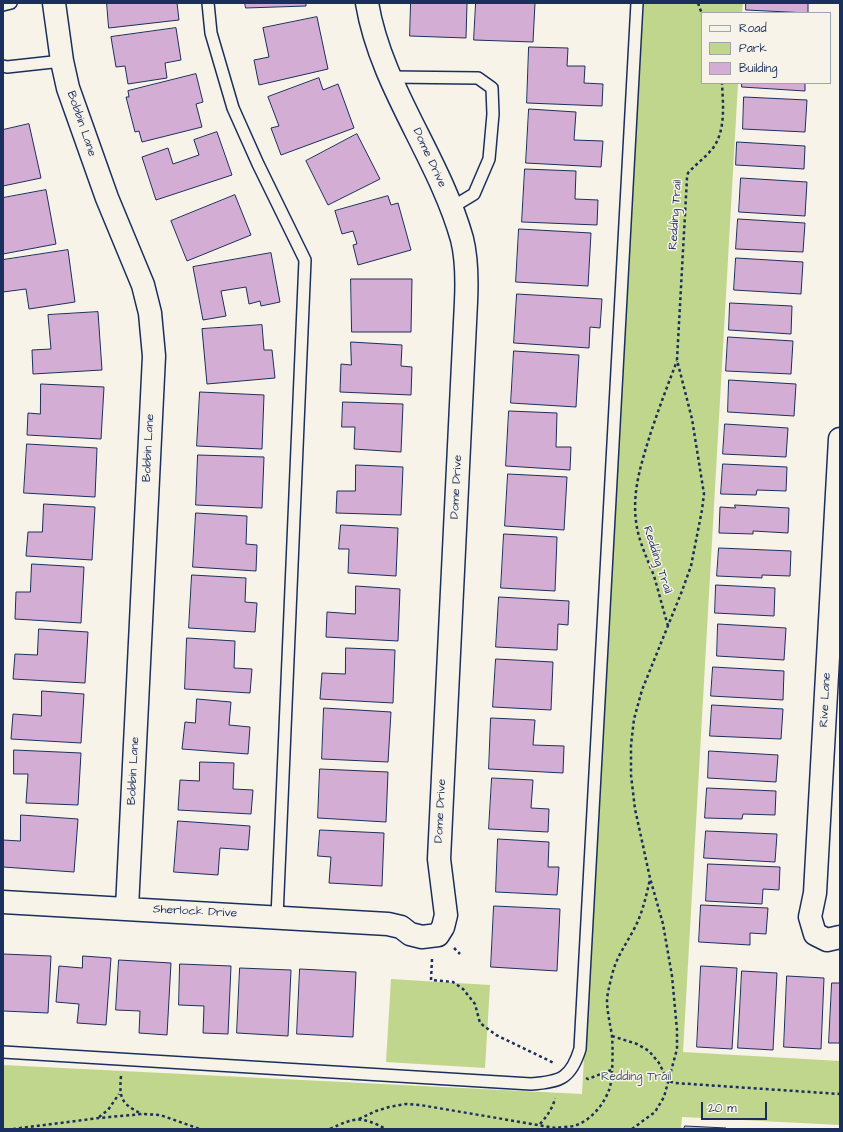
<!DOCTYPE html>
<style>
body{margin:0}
#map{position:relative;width:843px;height:1132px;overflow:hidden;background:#f7f3e8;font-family:"Architects Daughter",sans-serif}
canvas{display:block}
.frame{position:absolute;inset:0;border:4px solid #1b2f5e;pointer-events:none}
.legend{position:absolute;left:701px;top:12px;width:130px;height:72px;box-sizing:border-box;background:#f7f3e8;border:1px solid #9fa5b1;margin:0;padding:5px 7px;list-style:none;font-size:12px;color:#1b2f5e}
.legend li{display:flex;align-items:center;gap:8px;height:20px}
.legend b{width:20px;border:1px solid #9fa5b1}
.scale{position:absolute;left:701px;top:1102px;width:66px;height:18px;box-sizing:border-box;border:2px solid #1b2f5e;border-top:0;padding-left:5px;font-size:12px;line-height:14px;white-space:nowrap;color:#1b2f5e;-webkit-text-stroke:3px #f7f3e8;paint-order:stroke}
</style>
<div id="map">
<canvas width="843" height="1132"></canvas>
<div class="frame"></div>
<ul class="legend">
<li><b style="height:5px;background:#f7f3e8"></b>Road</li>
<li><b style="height:11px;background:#c0d68c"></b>Park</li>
<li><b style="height:11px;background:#d4add4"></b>Building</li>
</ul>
<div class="scale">20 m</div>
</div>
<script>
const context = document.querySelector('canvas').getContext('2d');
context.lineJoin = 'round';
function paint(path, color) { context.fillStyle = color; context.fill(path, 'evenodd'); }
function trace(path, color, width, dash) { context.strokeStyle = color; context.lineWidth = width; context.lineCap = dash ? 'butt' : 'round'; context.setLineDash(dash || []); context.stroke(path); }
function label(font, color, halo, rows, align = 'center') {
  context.font = font + ' "Architects Daughter",sans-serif'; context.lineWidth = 3; context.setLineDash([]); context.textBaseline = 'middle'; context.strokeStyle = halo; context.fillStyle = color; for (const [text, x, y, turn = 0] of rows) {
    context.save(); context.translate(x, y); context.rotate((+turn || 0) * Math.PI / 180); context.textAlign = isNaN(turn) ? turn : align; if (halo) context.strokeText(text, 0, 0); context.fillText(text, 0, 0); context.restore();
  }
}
paint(new Path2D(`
 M641,3H743L742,13H702V83H738L683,1052L840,1061V1125L682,1117L681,1129H3V1065L582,1094Z
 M391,979L490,985L485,1068L386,1062Z`), '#c0d68c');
const building = new Path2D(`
 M107,3H177L179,20L109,28Z
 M245,3H306V6L246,8Z
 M411,3H467L466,38L410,36Z
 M476,3H535L533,42L474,40Z
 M746,3H808V13L746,10Z
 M317,17L328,69L259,85L254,60L269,57L263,28Z
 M176,28L181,60L165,63L167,78L128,84L125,66L116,67L111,37Z
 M529,47L568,48L567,66H585L584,83L603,84L602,106L527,103Z
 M196,74L203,102L196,104L202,127L142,142L139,131L135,132L126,97H129L128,91Z
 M319,78L323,90L338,84L354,128L281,155L271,128L279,126L268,97Z
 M742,83H805V91L742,87Z
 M744,97L807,100L805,132L743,129Z
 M529,109L576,112L574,140L603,141L601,167L526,163Z
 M29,124L41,178L3,186V130Z
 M217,132L232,175L156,200L142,157L168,148L173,164L199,155L194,140Z
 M357,134L380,179L328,205L306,161Z
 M737,142L805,146L804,169L736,165Z
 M525,169L576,171L575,199L598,200L597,225L522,222Z
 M741,178L807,182L805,216L739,212Z
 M46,190L56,244L3,254V198Z
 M235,195L251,235L187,261L171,221Z
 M388,196L391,205L398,203L411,250L358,265L353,245L357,244L353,231L342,234L335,211Z
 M738,219L805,223L803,252L736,249Z
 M519,229L591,233L588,286L516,282Z
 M68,250L75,302L29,309L26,289L3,292V260Z
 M271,253L280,302L261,306L260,301L249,304L246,287L221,291L226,316L203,320L193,267Z
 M736,258L803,262L801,294L734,290Z
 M351,279H412L411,332H352Z
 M517,294L602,299L600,328L590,327L589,348L514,343Z
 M730,303L792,306L791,334L729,330Z
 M98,312L102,370L33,374L32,350L51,349L48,315Z
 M262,325L264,350H272L275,378L207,384L202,329Z
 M728,337L793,341L791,374L726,371Z
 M351,342L402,345L401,366L412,367L411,395L340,392L341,364L351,365Z
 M514,351L579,355L576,407L511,403Z
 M729,380L796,384L794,416L728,412Z
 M41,384L104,387L101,439L27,435L28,413L40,414Z
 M200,392L264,395L262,449L197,446Z
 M343,402L403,404L401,452L354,449L355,427H342Z
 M509,411L557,413L556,447H571L570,470L506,466Z
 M725,424L788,428L786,457L723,454Z
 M27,444L97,448L95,497L24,493Z
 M198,455L264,457L262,508L196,505Z
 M723,464L787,467L786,491L757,490L756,495L721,494Z
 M356,465L403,467L401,515L336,513L337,491H355Z
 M508,474L567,477L564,530L505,526Z
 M44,504L95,507L92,560L26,556L28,532H42Z
 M735,505L789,508L788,533L753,531V534L719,533L720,507L735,508Z
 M196,513L247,516L246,544L257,545L256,571L193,567Z
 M341,525L398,528L396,576L348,573L349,549H339Z
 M504,534L557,537L555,591L501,588Z
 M719,548L791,551L790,576L762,575V578L717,576Z
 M32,564L84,567L81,623L15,619L16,592H30Z
 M192,575L246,578L245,602L257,603L255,632L189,628Z
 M716,585L775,588L774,616L715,613Z
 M356,586L400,589L398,641L326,637L327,612L355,614Z
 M499,597L569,601L568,625L558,624L557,650L496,647Z
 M718,624L786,628L784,660L717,656Z
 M39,629L88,632L85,683L13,679L15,654L37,655Z
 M187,638L235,641L234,668L252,669L250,693L185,689Z
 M346,648L395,650L393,703L320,699L322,673L345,674Z
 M496,659L553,662L551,710L493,707Z
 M713,667L784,671L783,700L711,696Z
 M42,691L84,694L81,743L11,739L13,714L41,716Z
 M197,699L231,702L229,725L250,727L248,754L182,749L185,722L195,723Z
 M712,705L783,709L781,739L710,736Z
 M324,708L391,712L388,762L322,759Z
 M491,718L535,720L533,745L564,746L563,773L489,769Z
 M14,750L81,753L78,805L26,803L28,774H14Z
 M709,751L778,755L776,782L708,778Z
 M200,762L234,763L233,789L253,790L251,814L178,810L180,780L199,781Z
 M320,769L388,772L386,822L318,818Z
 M492,778L533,780L531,808L549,809L548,832L489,829Z
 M707,788L776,791L775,815L743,814L742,819L705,818Z
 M21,815L78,819L74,872L3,867V840L20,841Z
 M178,821L250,826L248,850L220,848L218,875L174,872Z
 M320,830L384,833L382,886L329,883L331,857L318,856Z
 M706,831L777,834L775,862L704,858Z
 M498,839L549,842L548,867H559L557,895L496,892Z
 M708,864L780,867L779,890L763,889L762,904L706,901Z
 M701,905L768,908L766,934L750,933V945L699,942Z
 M494,906L560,909L557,971L491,967Z
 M3,954L51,956L48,1013L3,1011Z
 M83,956L111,958L106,1025L77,1023L79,1004L56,1002L59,966L82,968Z
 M119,960L171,963L167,1035L139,1033L140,1011L116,1010Z
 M180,964L231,966L228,1034L203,1033L204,1006L179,1005Z
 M701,966L737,968L732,1049L697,1047Z
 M240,968L291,970L288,1036L237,1033Z
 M300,969L356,972L353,1037L297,1034Z
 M742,971L777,973L773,1050L738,1048Z
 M787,976L824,978L821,1049L784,1047Z
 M832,983H840V1043H829Z
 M685,1126L726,1128V1129H684Z`);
paint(building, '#d4add4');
trace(building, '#1b2f5e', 1);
const service = new Path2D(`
 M208,3L211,33L233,108L258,164L305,260L277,917
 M3,5L11,3
 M3,66L7,67L62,61
 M391,77L478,78L492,88L493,114L489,159L474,194L451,208
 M3,1052L531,1084C561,1082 571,1078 580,1049L637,3`);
const minor = new Path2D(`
 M54,3L62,61L68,88L107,198L143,285L150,313L154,356L127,908
 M840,439L815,893L810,917L815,934L827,940L840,937
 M3,902L388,924L401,927L410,934L422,937L438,935L443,927L446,915L439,859L466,302C467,281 467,259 462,239C439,157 381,87 367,3`);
trace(service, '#1b2f5e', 14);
trace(minor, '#1b2f5e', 25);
trace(new Path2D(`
 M698,3L702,14
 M668,626C663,609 659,593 654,576C647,558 638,540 636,521C632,490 642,461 651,432C659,408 668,384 677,361
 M454,948L460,954
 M432,959L431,980L453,982L463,989L475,1004L480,1023L496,1035L554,1063
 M612,1036L637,1044L649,1051L659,1063L668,1081L675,1083L840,1094
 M121,1076C119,1098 121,1104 142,1114
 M586,1078L588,1079L611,1070
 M99,1117L108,1110L119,1094
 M359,1119L376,1111L389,1107L406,1104L420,1105L556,1128C561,1127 568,1127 574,1126C590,1121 603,1106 609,1090C613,1081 613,1047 612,1036C610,1023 607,1012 607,999C608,991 610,983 612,975C616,958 625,946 633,931C642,915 646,897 650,879
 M540,1124C547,1116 553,1108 555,1098
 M13,1129L99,1118L142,1114L160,1115L200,1129
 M330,1129C355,1117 361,1116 386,1129
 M632,1129L655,1112L664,1097L677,1049V1030L672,976L663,924L650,878L635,809L631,775V745L634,719L642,690L682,591L691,566L702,510L704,494L692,419L677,360L687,178L688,173C696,164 706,157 713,148C726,130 723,104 722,83`), '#1b2f5e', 2.5, [3, 3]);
trace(service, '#f7f3e8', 11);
trace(minor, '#f7f3e8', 22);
label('12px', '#1b2f5e', '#f7f3e8', [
 ["Bobbin Lane",81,124,71],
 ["Dome Drive",429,158,65],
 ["Redding Trail",676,215,-86],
 ["Bobbin Lane",149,448,-87],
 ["Dome Drive",457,487,-87],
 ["Redding Trail",657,560,72],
 ["Rive Lane",826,700,-87],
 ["Bobbin Lane",134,771,-87],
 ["Dome Drive",441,811,-87],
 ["Sherlock Drive",195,912,3]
]);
label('12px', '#44596a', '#f7f3e8', [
 ["Redding Trail",636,1077]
]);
</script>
